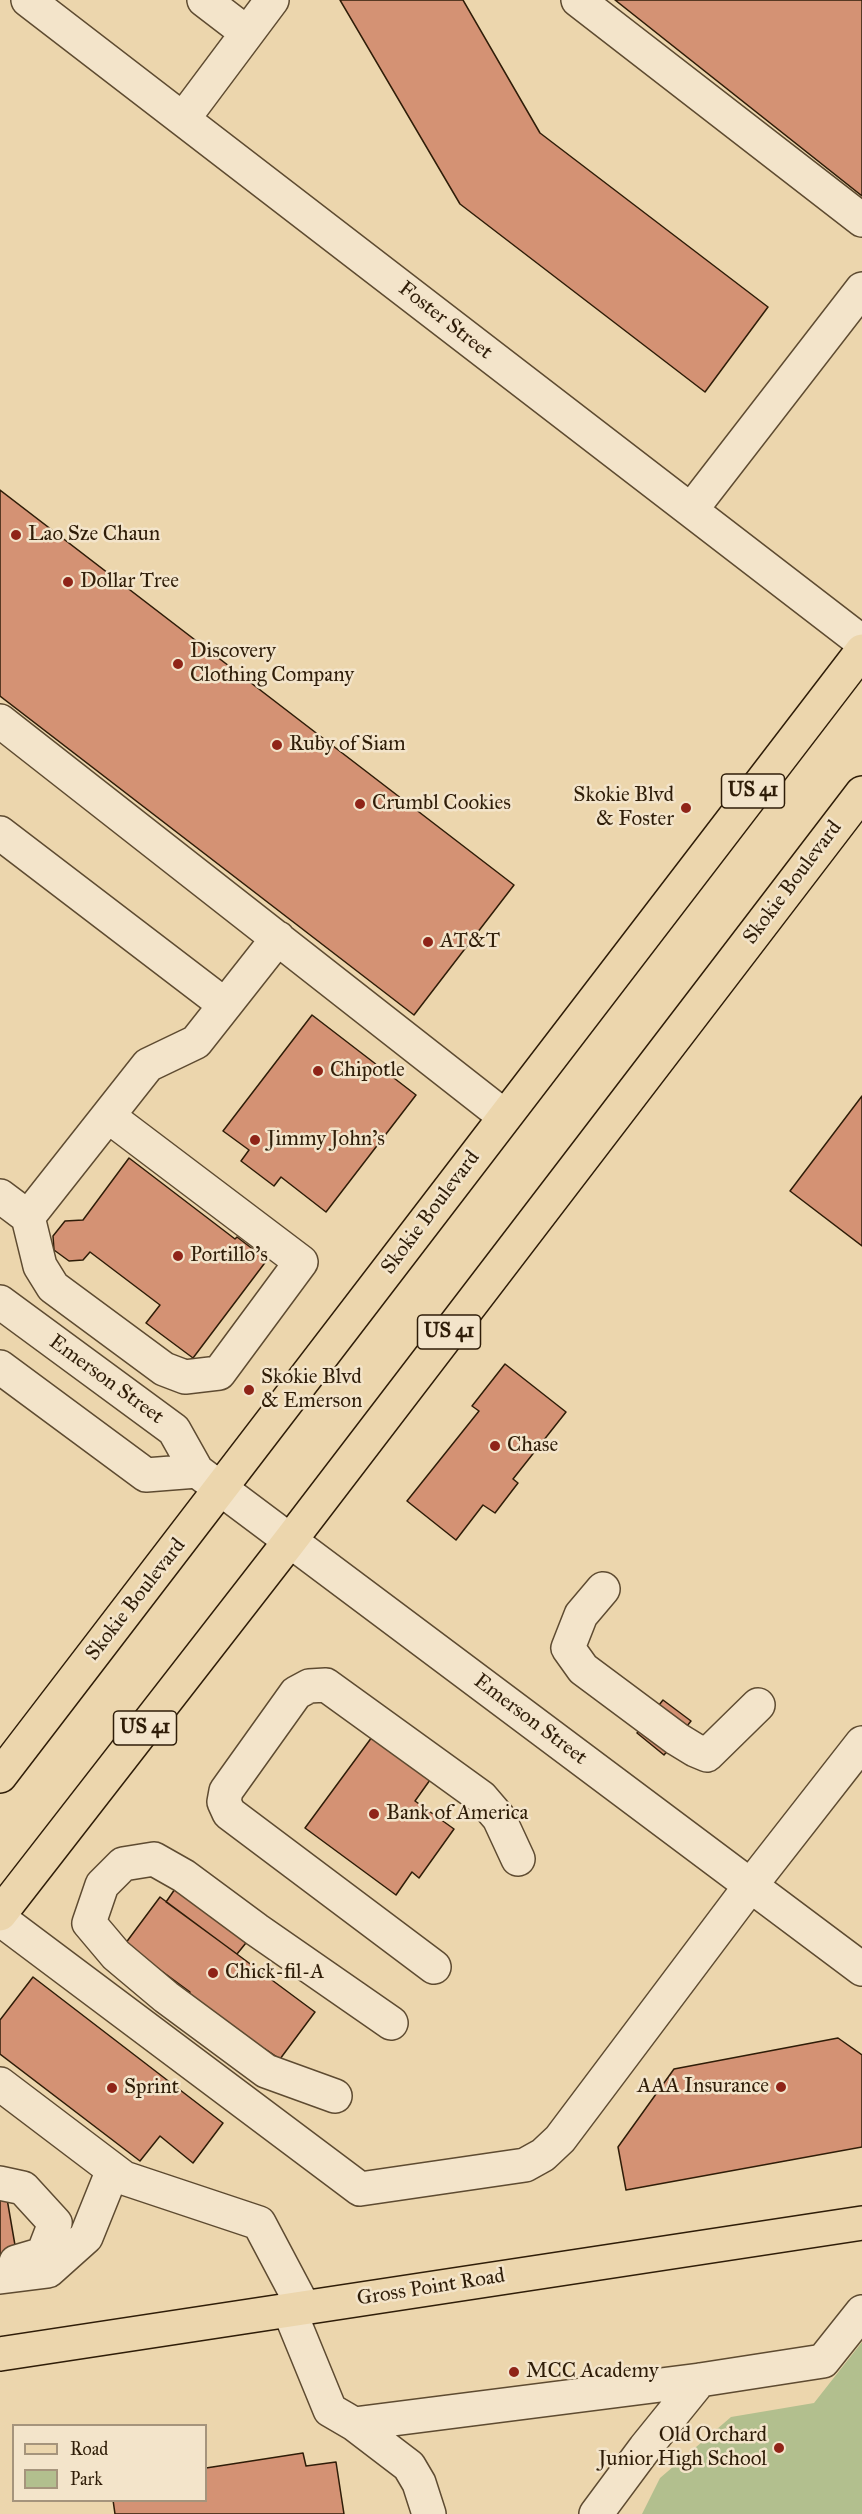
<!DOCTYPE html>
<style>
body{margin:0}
#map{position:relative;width:862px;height:2514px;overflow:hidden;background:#ecd6ad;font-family:"IM FELL Great Primer",serif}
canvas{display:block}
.legend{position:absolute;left:12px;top:2424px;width:195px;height:78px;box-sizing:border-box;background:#f3e4ca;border:2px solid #a5947c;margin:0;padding:8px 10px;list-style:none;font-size:18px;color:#2f1d08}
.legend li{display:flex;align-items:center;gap:12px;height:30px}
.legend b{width:30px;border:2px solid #a5947c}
</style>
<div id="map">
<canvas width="862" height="2514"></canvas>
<ul class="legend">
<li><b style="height:8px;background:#ecd6ad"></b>Road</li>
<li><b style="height:16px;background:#b2bf8e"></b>Park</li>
</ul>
</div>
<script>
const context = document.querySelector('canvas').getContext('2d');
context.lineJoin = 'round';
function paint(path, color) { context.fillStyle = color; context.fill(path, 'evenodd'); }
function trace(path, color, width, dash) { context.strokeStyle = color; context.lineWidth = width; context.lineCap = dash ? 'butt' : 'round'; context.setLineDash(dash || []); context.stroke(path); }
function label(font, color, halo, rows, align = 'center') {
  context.font = font + ' "IM FELL Great Primer",serif'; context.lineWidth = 5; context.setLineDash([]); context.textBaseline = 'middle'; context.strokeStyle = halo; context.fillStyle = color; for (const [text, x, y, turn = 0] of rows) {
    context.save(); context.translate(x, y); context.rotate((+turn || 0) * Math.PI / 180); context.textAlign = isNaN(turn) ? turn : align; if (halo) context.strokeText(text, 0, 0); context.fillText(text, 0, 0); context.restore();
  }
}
paint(new Path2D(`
 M862,2342V2514H642L660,2478L731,2417L814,2403Z`), '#b2bf8e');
const building = new Path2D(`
 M340,0H463L540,133L768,307L705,392L460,204Z
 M615,0H862V196Z
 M0,490L514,885L414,1015L0,696Z
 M312,1015L416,1095L326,1212L281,1177L274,1186L241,1161L249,1150L223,1131Z
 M862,1096V1246L790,1191Z
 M129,1158L235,1239L237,1237L267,1260L193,1358L146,1323L160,1305L90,1252L83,1260L69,1261L54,1250L53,1236L65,1221L83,1220Z
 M505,1364L566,1412L513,1479L518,1483L495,1513L483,1505L456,1540L407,1501L479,1411L472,1406Z
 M663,1700L691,1721L664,1755L637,1733Z
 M372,1737L430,1780L415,1801L454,1829L419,1878L412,1872L396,1895L305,1828Z
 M193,1863L267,1917L237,1954L166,1902Z
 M160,1897L315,2012L280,2059L265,2049L256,2063L180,2006L190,1992L125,1944Z
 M33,1977L223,2123L193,2163L160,2136L140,2161L0,2054V2020Z
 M838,2038L862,2055V2147L626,2190L618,2147L674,2069Z
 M5,2187L16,2251L0,2254V2188Z
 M303,2453L306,2466L336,2462L344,2514H115L113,2500H206V2468Z`);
paint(building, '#d49274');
trace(building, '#2f1d08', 1.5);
const minor = new Path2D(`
 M28,0L862,642
 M204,0L247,33
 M578,0L862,220
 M183,119L272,0
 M691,510L862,289
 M0,721L504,1116
 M0,833L225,1005
 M0,1196L28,1217L148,1065L196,1042L278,938
 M28,1217L40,1266L53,1287L164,1369L185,1377L219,1373L301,1262L108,1116
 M0,1302L174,1430L197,1471L862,1969
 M0,1367L146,1475L197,1471
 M603,1589L581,1615L568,1648L583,1669L677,1739L695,1750L707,1755L758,1705
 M0,1919L360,2189L525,2165L543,2155L560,2139L751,1885L862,1743
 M434,1967L229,1813L224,1802L226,1791L296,1693L309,1686L326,1685L481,1797L499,1818L518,1859
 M0,2084L124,2178L259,2223L304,2308
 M335,2096L266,2071L166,1997L116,1955L89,1923L102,1885L123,1864L154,1859L184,1876L257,1930L391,2023
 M0,2183L23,2188L55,2223L43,2254L16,2262
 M0,2277L48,2271L86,2237L113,2170
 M289,2310L330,2410L354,2424L409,2466L419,2483L429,2514
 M354,2424L700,2380L823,2361L862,2312
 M596,2514L645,2448L700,2380`);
const major = new Path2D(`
 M0,1776C289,1402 573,1025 862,651
 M0,1914L289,1542L862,793
 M0,2354L862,2223`);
trace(minor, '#5e4b31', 36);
trace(major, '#2f1d08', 36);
trace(minor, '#f3e4ca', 33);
trace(major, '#ecd6ad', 33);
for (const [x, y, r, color] of [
 [16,535,6,"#8f2418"],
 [68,582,6,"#8f2418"],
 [178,664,6,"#8f2418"],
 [277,745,6,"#8f2418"],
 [360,804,6,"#8f2418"],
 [686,808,6,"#8f2418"],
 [428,942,6,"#8f2418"],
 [318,1071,6,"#8f2418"],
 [255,1140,6,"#8f2418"],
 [178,1256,6,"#8f2418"],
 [249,1390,6,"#8f2418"],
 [495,1446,6,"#8f2418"],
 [374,1814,6,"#8f2418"],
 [213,1973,6,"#8f2418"],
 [781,2087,6,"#8f2418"],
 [112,2088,6,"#8f2418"],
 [514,2372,6,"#8f2418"],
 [779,2448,6,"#8f2418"]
]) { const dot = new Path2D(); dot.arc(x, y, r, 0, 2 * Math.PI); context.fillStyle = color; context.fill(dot); trace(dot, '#f3e4ca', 2); }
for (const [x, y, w] of [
 [753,791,63],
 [449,1332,63],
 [145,1728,63]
]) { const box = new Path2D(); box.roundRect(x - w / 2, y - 17, w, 34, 4.5); context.fillStyle = '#f3e4ca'; context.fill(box); trace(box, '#2f1d08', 1.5); }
label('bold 20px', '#2f1d08', null, [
 ["US 41",753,791],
 ["US 41",449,1332],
 ["US 41",145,1728]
]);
label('21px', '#2f1d08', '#f3e4ca', [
 ["Foster Street",445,321,38],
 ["Skokie Boulevard",793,883,-53],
 ["Skokie Boulevard",431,1213,-53],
 ["Emerson Street",106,1380,36],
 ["Skokie Boulevard",136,1600,-52],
 ["Emerson Street",530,1720,37],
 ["Gross Point Road",431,2288,-9]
]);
label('21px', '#2f1d08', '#f3e4ca', [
 ["Lao Sze Chaun",28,535],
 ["Dollar Tree",80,582],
 ["Discovery",190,652],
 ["Clothing Company",190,676],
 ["Ruby of Siam",289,745],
 ["Skokie Blvd",674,796,"right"],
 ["& Foster",674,820,"right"],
 ["Crumbl Cookies",372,804],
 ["AT&T",440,942],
 ["Chipotle",330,1071],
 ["Jimmy John's",267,1140],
 ["Portillo's",190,1256],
 ["Skokie Blvd",261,1378],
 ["& Emerson",261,1402],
 ["Chase",507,1446],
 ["Bank of America",386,1814],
 ["Chick-fil-A",225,1973],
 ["AAA Insurance",769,2087,"right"],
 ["Sprint",124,2088],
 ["MCC Academy",526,2372],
 ["Old Orchard",767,2436,"right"],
 ["Junior High School",767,2460,"right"]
], 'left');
</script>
